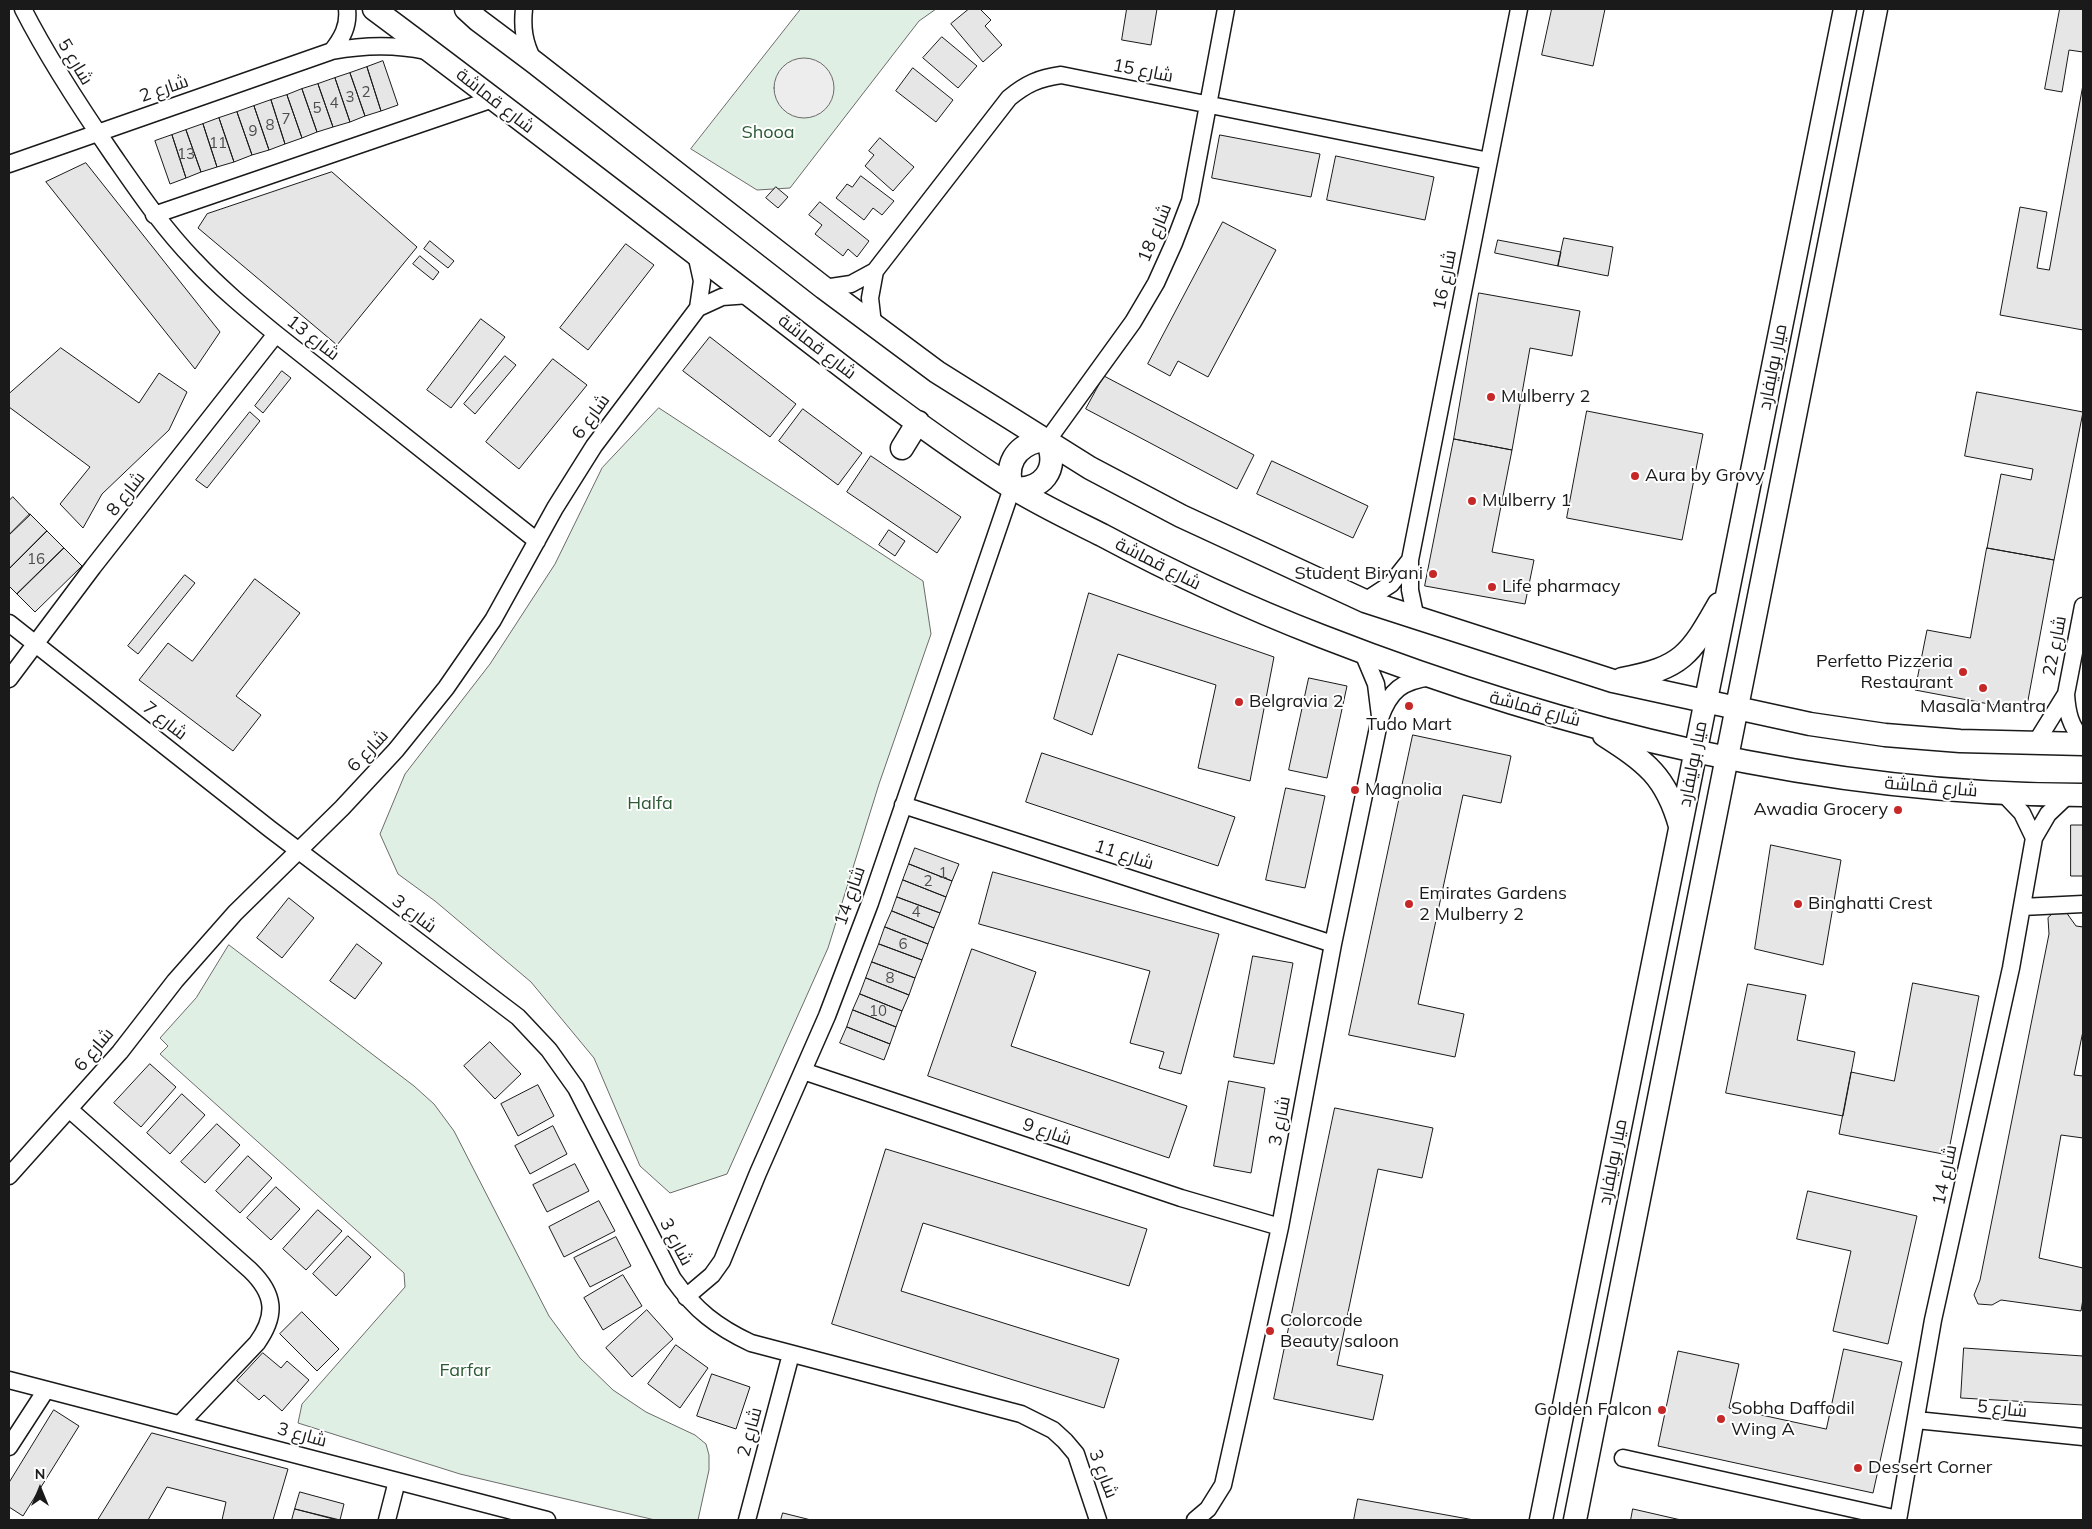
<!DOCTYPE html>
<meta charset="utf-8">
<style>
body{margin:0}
#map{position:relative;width:2092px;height:1529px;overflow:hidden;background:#fff;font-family:Mulish,sans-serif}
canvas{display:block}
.frame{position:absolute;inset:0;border:10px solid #1a1a1a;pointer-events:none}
.north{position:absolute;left:15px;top:1464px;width:50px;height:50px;-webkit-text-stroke:4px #fff;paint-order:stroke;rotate:0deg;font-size:14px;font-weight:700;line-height:20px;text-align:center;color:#1a1a1a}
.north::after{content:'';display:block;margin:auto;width:18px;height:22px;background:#1a1a1a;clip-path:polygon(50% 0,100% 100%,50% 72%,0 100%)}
</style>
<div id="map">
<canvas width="2092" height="1529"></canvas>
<div class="frame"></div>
<div class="north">N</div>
</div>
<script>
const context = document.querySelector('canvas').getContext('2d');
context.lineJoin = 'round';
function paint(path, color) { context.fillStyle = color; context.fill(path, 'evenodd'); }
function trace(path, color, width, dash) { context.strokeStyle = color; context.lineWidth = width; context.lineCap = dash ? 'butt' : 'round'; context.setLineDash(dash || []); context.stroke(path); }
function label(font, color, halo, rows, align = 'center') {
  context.font = font + ' Mulish,Cairo,sans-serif'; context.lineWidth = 4; context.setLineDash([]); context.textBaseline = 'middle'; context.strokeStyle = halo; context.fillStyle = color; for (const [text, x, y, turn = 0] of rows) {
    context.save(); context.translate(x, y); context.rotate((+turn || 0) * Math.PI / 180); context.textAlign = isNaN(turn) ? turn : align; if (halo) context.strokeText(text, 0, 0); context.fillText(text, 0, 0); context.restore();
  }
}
const green = new Path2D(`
 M801,9H936L919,21L790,188L757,190L691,149Z
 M659,408L923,581L931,634L879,784L828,948L727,1174L670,1193L640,1166L594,1058L531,982L435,901L398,874L380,834L405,774L490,664L555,564L602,468Z
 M229,945L414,1086L434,1104L454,1131L549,1316L580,1358L613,1390L646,1412L695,1435L706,1444L709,1455V1470L698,1520H655L460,1474L298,1423L302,1404L405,1287L404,1273L160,1054L168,1046L160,1038L196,998Z`);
paint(green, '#e0efe3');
trace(green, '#6a6a6a', 1);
const parking = new Path2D(`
 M774 88a30 30 0 1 1 60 0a30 30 0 1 1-60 0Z`);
paint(parking, '#ededed');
trace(parking, '#6a6a6a', 1);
const building = new Path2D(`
 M969,9H980L991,20L985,26L1002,45L983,62L951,24Z
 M1127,9H1157L1151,45L1122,40Z
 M1552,9H1605L1593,66L1542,55Z
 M2060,9H2083V52L2069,50L2062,92L2045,89Z
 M942,37L977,66L958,88L923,58Z
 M383,61L398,105L381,111L367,67Z
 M367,67L381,111L365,116L350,73Z
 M913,68L953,100L936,122L896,91Z
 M350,73L365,116L350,122L335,78Z
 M335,78L350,122L333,127L318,84Z
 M318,84L333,127L317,132L302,89Z
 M2083,85V330L2000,315L2020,207L2047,212L2037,268L2049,270Z
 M302,89L317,132L302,138L287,95Z
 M287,95L302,138L285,144L271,100Z
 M271,100L285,144L269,150L254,106Z
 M254,106L269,150L252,155L237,112Z
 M237,112L252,155L234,162L219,118Z
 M219,118L234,162L217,167L203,124Z
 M203,124L217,167L201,172L186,130Z
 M186,130L201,172L186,178L172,135Z
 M172,135L186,178L170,184L155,141Z
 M1220,135L1320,154L1311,197L1212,178Z
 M880,138L914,167L893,191L865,166L874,155L869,151Z
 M1336,156L1434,177L1425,220L1327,200Z
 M86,163L220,332L195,369L46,182Z
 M332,172L417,247L337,345L198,228L207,214Z
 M861,176L894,201L882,215L873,208L864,220L836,198L847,184L852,187Z
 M776,187L788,197L778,208L766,198Z
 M820,202L869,241L857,257L848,249L843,256L815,234L822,225L809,215Z
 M1223,222L1276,250L1208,377L1178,361L1170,376L1148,364Z
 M1564,238L1613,247L1608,276L1558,266Z
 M1498,240L1561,252L1558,266L1495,253Z
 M430,241L454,261L448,268L424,249Z
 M626,244L654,265L588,350L560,328Z
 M420,256L439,272L433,280L413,264Z
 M1479,293L1580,311L1572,356L1530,348L1512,450L1454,439Z
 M481,319L505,337L451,408L427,390Z
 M710,337L796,404L770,437L683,371Z
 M61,348L139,403L159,373L187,392L169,430L102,494L83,528L60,504L90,467L9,407V394Z
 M505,356L516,365L475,414L464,404Z
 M553,359L587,385L519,469L486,442Z
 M282,371L291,378L263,413L255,406Z
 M1104,376L1254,455L1237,489L1086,409Z
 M1977,392L2083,412L2054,560L1987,548L2001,474L2031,480L2033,469L1965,456Z
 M803,409L862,453L838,485L779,441Z
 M1587,411L1703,434L1682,540L1567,518Z
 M250,412L260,421L207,488L196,480Z
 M1454,439L1512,450L1492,552L1534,560L1525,604L1425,586Z
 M871,456L961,517L937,553L847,492Z
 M1272,461L1368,506L1353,538L1257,494Z
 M13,497L30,515L9,535V501Z
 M30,514L47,531L9,569V535Z
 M889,530L905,541L895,556L879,545Z
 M47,531L64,548L17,594L9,586V569Z
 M64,548L82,566L35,612L17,594Z
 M1987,548L2054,560L2026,711L1915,690L1927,630L1970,638Z
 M185,575L195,583L138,654L128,646Z
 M255,579L300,613L236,696L261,715L233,751L139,680L168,643L192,661Z
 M1089,593L1274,657L1250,781L1198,768L1216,685L1118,654L1092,735L1054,719Z
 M1309,678L1347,686L1327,778L1289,770Z
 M1413,735L1511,756L1501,803L1463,795L1418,1004L1464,1014L1455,1057L1349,1035Z
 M1042,753L1235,817L1218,866L1026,802Z
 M1286,788L1325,796L1305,888L1266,880Z
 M2071,825H2083V876H2071Z
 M1771,845L1841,860L1823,965L1755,949Z
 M915,848L959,864L952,881L909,864Z
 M909,864L952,881L946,897L903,880Z
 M993,872L1219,934L1181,1074L1159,1068L1164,1052L1130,1043L1150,971L979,924Z
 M903,880L946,897L940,913L897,897Z
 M897,897L940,913L934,928L892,911Z
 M289,898L314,918L282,958L257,938Z
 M2057,910L2066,912L2076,926L2083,927V1031L2074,1075L2083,1076V1138L2061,1135L2039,1258L2083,1268V1299L2081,1311L2001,1300L1992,1305L1978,1304L1974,1295L1980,1280L2049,934L2048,918Z
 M892,911L934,928L928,944L885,927Z
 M885,927L928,944L922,960L879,944Z
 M357,944L382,963L355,999L330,981Z
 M879,944L922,960L915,978L872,962Z
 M972,949L1036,972L1011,1046L1187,1106L1169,1158L928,1076Z
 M1253,956L1293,963L1274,1064L1234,1057Z
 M872,962L915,978L909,995L866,978Z
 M866,978L909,995L902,1011L860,994Z
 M1913,983L1979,996L1948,1155L1839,1134L1851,1072L1894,1081Z
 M1748,984L1806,995L1797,1040L1855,1052L1843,1116L1726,1093Z
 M860,994L902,1011L896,1027L853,1010Z
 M853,1010L896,1027L890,1044L847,1027Z
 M847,1027L890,1044L884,1060L840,1043Z
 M490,1042L521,1074L495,1099L464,1066Z
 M150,1064L176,1087L141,1127L114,1103Z
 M1229,1081L1265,1088L1251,1173L1214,1166Z
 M538,1085L554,1116L518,1136L501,1104Z
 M182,1094L205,1115L170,1154L147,1133Z
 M1335,1108L1433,1128L1422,1178L1378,1169L1337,1365L1383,1375L1373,1420L1274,1399Z
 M217,1124L240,1145L205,1183L181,1162Z
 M553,1126L567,1154L530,1174L515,1146Z
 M886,1149L1147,1229L1129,1286L923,1223L901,1291L1119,1359L1104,1408L832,1324Z
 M248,1156L272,1178L240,1213L216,1191Z
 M575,1164L589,1191L547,1212L533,1185Z
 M276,1187L300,1209L271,1240L247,1218Z
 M1808,1191L1917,1216L1888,1344L1833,1331L1851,1251L1797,1239Z
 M599,1201L615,1231L564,1257L549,1227Z
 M318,1210L342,1231L306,1270L283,1249Z
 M348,1236L371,1257L336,1296L313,1274Z
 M616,1237L631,1266L590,1287L574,1258Z
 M623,1275L642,1306L603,1330L584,1298Z
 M647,1310L673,1339L632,1377L606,1348Z
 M302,1312L339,1349L317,1371L280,1334Z
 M676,1345L708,1368L680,1408L648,1384Z
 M1964,1348L2083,1356V1405L1961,1398Z
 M1844,1349L1902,1362L1873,1493L1658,1446L1678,1351L1739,1364L1729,1408L1826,1429Z
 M263,1353L281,1368L287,1361L309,1380L282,1411L264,1395L259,1400L237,1381Z
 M712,1374L750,1387L736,1429L697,1416Z
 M54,1410L79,1426L23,1516L9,1507V1483Z
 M152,1433L288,1469L273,1520H222L226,1502L167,1487L148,1520H98Z
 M300,1492L344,1504L340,1520L295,1509Z
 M1358,1499L1474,1520H1354Z
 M295,1509L337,1520H292Z
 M1633,1509L1681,1520H1631Z
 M783,1513L811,1520H781Z`);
paint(building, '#e6e6e6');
trace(building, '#1a1a1a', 1);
const street = new Path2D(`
 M23,9C49,60 80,107 113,155C138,191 163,228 194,260C219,287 248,311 276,334L537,541
 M524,9C522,28 524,42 533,60
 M332,51C342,38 349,26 347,9
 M9,164L332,51C364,45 394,44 426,51
 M154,215L493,99
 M824,288L851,284L875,271L1009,98C1026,84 1039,78 1061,75L1489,161
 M698,308L722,297L749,295
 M873,324L870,298L875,271
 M1047,441L1133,322L1156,283L1174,243L1190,201L1226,9
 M1365,601L1391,584L1410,560
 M2083,606L2066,694C2067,711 2070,727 2083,739
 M1416,619L1410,590V560L1519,9
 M9,623L270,829L518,1017L549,1050L576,1088L673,1279C695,1310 717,1327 751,1343L1021,1414L1053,1430L1065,1441L1076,1454L1098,1520
 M1363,653L1376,684L1380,716
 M9,679L93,567L276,334
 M2035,744L2066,694
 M2003,793L2022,813L2034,838
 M903,805L1333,944
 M2022,907L2083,904
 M803,1071L1181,1198L1280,1227
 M69,1109L250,1270C275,1294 277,1315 257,1343L180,1424
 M9,1176L120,1052L175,981L235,913L342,808L396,750L446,688L493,620L555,508L594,446L698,308L702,281L696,254
 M686,1297L712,1275L722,1261L758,1173L827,1016L870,903L1012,488
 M9,1380L547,1520
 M1916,1420L2083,1437
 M9,1447L46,1390
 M1623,1458L1898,1519
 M387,1520L397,1481
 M747,1520L791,1354
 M1195,1520L1208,1509L1223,1485L1238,1418L1280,1227L1333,944L1380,718C1390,690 1402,681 1431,677
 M1898,1520L1933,1320L2011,968L2034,838L2048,814L2068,795`);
const secondary = new Path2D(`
 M374,9C498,101 620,196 743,290C830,357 916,426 1008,485C1038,504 1070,519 1102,535C1173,573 1246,607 1321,636C1565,731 1820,795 2083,795
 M466,9L478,20L534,62L824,288L937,372L1090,468L1181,516L1365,601L1613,681L1810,724L1885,735L1960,741L2083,744
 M1038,441H1047C1060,469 1042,492 1012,488C1005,465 1015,447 1038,441Z
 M902,448L918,422
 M1622,679C1682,668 1690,655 1719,604
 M1604,735C1646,762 1666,776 1680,826
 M1541,1520L1845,9
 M1575,1520L1876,9`);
trace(street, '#1a1a1a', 19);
trace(secondary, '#1a1a1a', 25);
trace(street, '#fff', 16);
trace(secondary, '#fff', 22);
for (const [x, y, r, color] of [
 [1491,397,5,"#c62828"],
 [1635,476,5,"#c62828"],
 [1472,501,5,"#c62828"],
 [1433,574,5,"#c62828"],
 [1492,587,5,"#c62828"],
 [1963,672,5,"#c62828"],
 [1983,688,5,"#c62828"],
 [1239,702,5,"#c62828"],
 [1409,706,5,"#c62828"],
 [1355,790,5,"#c62828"],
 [1898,810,5,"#c62828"],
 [1409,904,5,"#c62828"],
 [1798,904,5,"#c62828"],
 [1270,1331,5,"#c62828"],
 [1662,1410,5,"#c62828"],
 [1721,1419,5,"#c62828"],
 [1858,1468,5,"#c62828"]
]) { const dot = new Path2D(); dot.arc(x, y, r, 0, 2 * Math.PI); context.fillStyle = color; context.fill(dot); trace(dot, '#fff', 2); }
label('15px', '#4d4d4d', null, [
 ["2",366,92],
 ["3",350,97],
 ["4",334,103],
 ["5",317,108],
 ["7",286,119],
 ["8",270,125],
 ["9",253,131],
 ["11",218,143],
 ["13",186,154],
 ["16",36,559],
 ["1",943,873],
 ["2",928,881],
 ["4",916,912],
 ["6",903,944],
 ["8",890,978],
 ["10",878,1011]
]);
label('18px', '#1a1a1a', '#fff', [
 ["شارع 5",75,62,59],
 ["شارع 15",1143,71,11],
 ["شارع 2",164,89,-19],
 ["شارع قماشة",495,101,38],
 ["شارع 18",1155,233,-68],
 ["شارع 16",1445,280,-79],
 ["شارع 13",313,338,38],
 ["شارع قماشة",817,347,38],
 ["ميار بوليفارد",1773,367,-79],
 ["شارع 6",591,417,-54],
 ["شارع 8",126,494,-52],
 ["شارع قماشة",1158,564,27],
 ["شارع 22",2055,646,-79],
 ["شارع قماشة",1535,709,15],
 ["شارع 7",165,721,38],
 ["شارع 6",368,751,-47],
 ["ميار بوليفارد",1693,764,-79],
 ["شارع قماشة",1931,787,5],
 ["شارع 11",1124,855,18],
 ["شارع 14",850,896,-71],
 ["شارع 3",414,914,37],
 ["شارع 6",94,1050,-50],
 ["شارع 3",1280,1121,-79],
 ["شارع 9",1047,1132,19],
 ["ميار بوليفارد",1613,1162,-79],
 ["شارع 14",1945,1175,-78],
 ["شارع 3",676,1242,62],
 ["شارع 5",2002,1409,6],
 ["شارع 2",750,1432,-75],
 ["شارع 3",302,1435,15],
 ["شارع 3",1103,1474,69]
]);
label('18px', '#2b5a34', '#fff', [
 ["Shooa",768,133],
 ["Halfa",650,804],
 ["Farfar",465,1371]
]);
label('18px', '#1a1a1a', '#fff', [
 ["Mulberry 2",1501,397],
 ["Aura by Grovy",1645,476],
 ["Mulberry 1",1482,501],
 ["Student Biryani",1423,574,"right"],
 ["Life pharmacy",1502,587],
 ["Perfetto Pizzeria",1953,662,"right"],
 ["Restaurant",1953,683,"right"],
 ["Belgravia 2",1249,702],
 ["Masala Mantra",1983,707,"center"],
 ["Tudo Mart",1409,725,"center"],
 ["Magnolia",1365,790],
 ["Awadia Grocery",1888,810,"right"],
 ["Emirates Gardens",1419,894],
 ["2 Mulberry 2",1419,915],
 ["Binghatti Crest",1808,904],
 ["Colorcode",1280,1321],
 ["Beauty saloon",1280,1342],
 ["Sobha Daffodil",1731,1409],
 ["Wing A",1731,1430],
 ["Golden Falcon",1652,1410,"right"],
 ["Dessert Corner",1868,1468]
], 'left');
</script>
